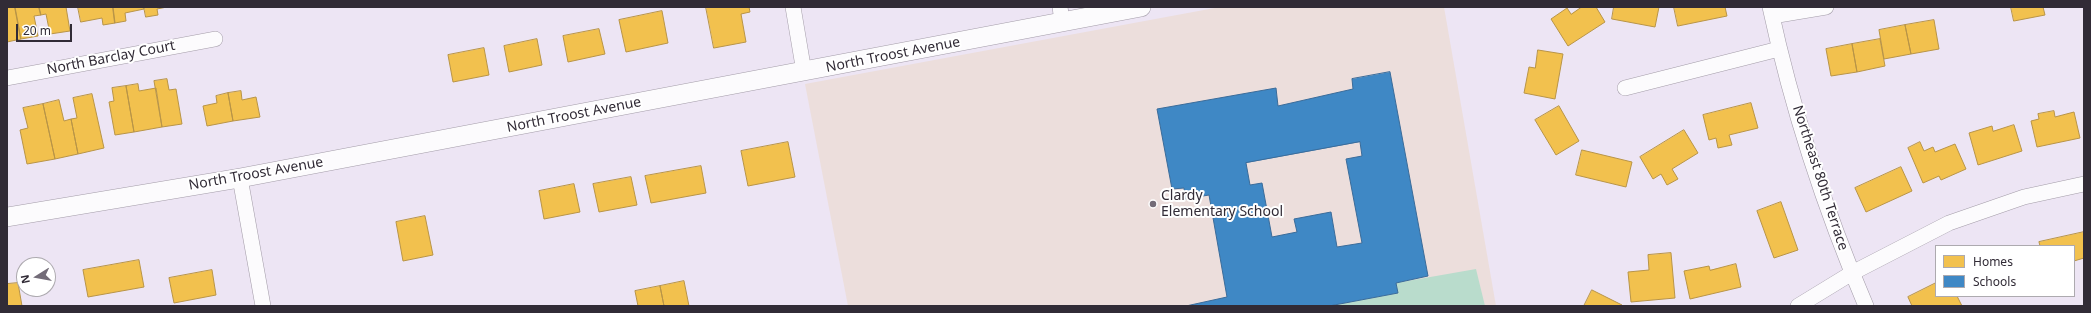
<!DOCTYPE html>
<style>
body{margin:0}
#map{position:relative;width:2091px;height:313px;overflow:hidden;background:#ede5f4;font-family:"Noto Sans",sans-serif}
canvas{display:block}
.frame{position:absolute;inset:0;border:8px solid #312b36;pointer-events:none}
.legend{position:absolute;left:1935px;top:245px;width:140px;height:52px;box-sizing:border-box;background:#fff;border:1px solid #adaaaf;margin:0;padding:5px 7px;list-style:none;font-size:12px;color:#312b36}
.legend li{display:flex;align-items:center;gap:8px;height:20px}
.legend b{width:20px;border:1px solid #adaaaf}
.north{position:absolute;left:16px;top:257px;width:40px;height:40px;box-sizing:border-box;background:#fff;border:1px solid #adaaaf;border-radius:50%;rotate:259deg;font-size:11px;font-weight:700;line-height:16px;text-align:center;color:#312b36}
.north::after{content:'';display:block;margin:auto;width:14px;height:18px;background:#736c78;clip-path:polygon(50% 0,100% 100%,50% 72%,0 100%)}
.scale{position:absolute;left:16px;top:24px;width:56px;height:18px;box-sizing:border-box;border:2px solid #312b36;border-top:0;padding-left:5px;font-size:12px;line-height:14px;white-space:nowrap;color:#312b36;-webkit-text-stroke:3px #fff;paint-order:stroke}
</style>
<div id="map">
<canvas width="2091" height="313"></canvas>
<div class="frame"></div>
<ul class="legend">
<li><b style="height:11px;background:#f2c14e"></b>Homes</li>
<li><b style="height:11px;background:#3f88c5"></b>Schools</li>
</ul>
<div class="north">N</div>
<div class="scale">20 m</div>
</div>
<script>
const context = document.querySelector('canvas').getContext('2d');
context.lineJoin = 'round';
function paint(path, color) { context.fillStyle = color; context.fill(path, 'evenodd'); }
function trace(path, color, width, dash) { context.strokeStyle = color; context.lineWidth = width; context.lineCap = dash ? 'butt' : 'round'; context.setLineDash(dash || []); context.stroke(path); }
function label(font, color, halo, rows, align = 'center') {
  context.font = font + ' "Noto Sans",sans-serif'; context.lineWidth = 4; context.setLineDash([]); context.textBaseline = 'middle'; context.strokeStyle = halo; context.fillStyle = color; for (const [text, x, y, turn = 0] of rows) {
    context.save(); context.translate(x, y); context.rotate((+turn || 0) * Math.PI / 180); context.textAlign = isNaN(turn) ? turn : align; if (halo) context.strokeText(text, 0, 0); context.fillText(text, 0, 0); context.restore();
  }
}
paint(new Path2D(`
 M1220,7H1444L1496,306H848L805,84Z`), '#ecdedc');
paint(new Path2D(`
 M1476,269L1485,306H1329L1398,293L1396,283Z`), '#b9dccc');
const homes = new Path2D(`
 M7,7H15L21,39L7,42Z
 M15,7H39L41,15L34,16L38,36L21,39Z
 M39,7H66L70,31L50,34L46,14L41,15Z
 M78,7H113L115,23L103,25L102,18L81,22Z
 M113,7H144V9L125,13L126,21L115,23Z
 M144,7H167L157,9L158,15L146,17Z
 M706,7H749L750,12L741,14L746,42L714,48Z
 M1582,7H1596L1605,22L1568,46L1551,19L1567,8L1571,14Z
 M1614,7H1659L1655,27L1612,19Z
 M1674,7H1725L1727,16L1678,26Z
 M2011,7H2043L2045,15L2014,21Z
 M662,11L668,43L626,52L619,20Z
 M1934,20L1939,49L1911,54L1905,25Z
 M1905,25L1911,54L1884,59L1879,30Z
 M599,29L605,54L568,62L563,36Z
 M537,39L542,65L509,72L504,46Z
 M1880,39L1885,66L1857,72L1852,44Z
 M1852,44L1857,72L1831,76L1826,49Z
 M484,48L489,75L453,82L448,55Z
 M1538,50L1563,54L1555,99L1524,93L1529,67L1535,68Z
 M167,79L169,90L176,89L182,124L162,127L154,81Z
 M138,84L139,91L156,88L162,127L134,132L126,86Z
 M126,86L134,132L115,135L109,102L114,101L112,88Z
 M241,91L242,100L256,97L260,117L233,121L228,93Z
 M228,93L233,121L207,126L203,106L217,103L216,96Z
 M92,94L104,148L78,154L71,119L77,118L73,98Z
 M59,100L64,121L71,119L78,154L55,159L43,104Z
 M1751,103L1758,128L1729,135L1732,145L1718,148L1716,138L1709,140L1703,115Z
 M43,104L55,159L27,164L20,130L28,128L23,108Z
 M1559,106L1579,141L1556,155L1535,120Z
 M2054,111L2055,117L2074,112L2080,138L2037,147L2031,121L2039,119L2038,114Z
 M2014,125L2022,151L1978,165L1969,133L1992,126L1993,131Z
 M1684,130L1698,153L1672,169L1678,179L1667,185L1661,174L1653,179L1640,157Z
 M788,142L795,177L748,186L741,151Z
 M1920,142L1924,151L1933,147L1935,152L1955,144L1966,169L1941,180L1939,176L1923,183L1908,148Z
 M1582,150L1632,162L1626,187L1576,175Z
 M701,166L706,193L651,203L645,176Z
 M1901,167L1912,191L1866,212L1855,188Z
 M631,177L637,205L599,212L593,184Z
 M574,184L580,212L544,219L539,191Z
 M1781,202L1798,250L1774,258L1757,211Z
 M425,216L433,255L403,261L396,222Z
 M2084,232V258L2074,261V246H2040L2039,242Z
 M1671,253L1675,298L1631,302L1628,272L1649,270L1648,255Z
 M139,260L144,287L88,297L83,270Z
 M1736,264L1741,287L1690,299L1684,271L1709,266L1710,270Z
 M212,270L216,295L174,303L169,278Z
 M684,281L689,306H664L660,286Z
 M18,283L22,306H7V284Z
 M1936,283V296H1957L1962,306H1912L1908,297Z
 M660,286L664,306H638L635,291Z
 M1592,290L1622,305V306H1584Z`);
paint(homes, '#f2c14e');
trace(homes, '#b89447', 1);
const schools = new Path2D(`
 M1390,72L1428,276L1396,283L1398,293L1329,306H1186L1227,297L1209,195L1185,199L1184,188L1172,189L1157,109L1276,88L1278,106L1353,89L1352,79ZM1360,142L1362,156L1346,159L1362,243L1337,247L1331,212L1294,219L1297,232L1272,237L1262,183L1250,185L1246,163Z`);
paint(schools, '#3f88c5');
trace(schools, '#3b6c9a', 1);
const minor = new Path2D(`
 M793,7L804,72
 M1060,7L1062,21
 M1770,7C1792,109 1825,210 1866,306
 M1772,16L1826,7
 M7,78L215,39
 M1625,88L1779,49
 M240,178L263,306
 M1798,306L1852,273L1949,223L2024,197L2084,184`);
const tertiary = new Path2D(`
 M7,217L240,178L1141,7`);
trace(minor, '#a39ca8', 16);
trace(tertiary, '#a39ca8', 20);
trace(minor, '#fcfbfd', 15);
trace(tertiary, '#fcfbfd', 19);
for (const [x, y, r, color] of [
 [1153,204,4,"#736c78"]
]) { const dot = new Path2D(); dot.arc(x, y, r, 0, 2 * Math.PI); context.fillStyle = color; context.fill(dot); trace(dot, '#fff', 1.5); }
label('14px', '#312b36', '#fff', [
 ["North Troost Avenue",893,55,-11],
 ["North Barclay Court",111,58,-11],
 ["North Troost Avenue",574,115,-11],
 ["North Troost Avenue",256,174,-10],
 ["Northeast 80th Terrace",1820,178,72]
]);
label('14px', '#312b36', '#fff', [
 ["Clardy",1161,196],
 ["Elementary School",1161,212]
], 'left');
</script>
